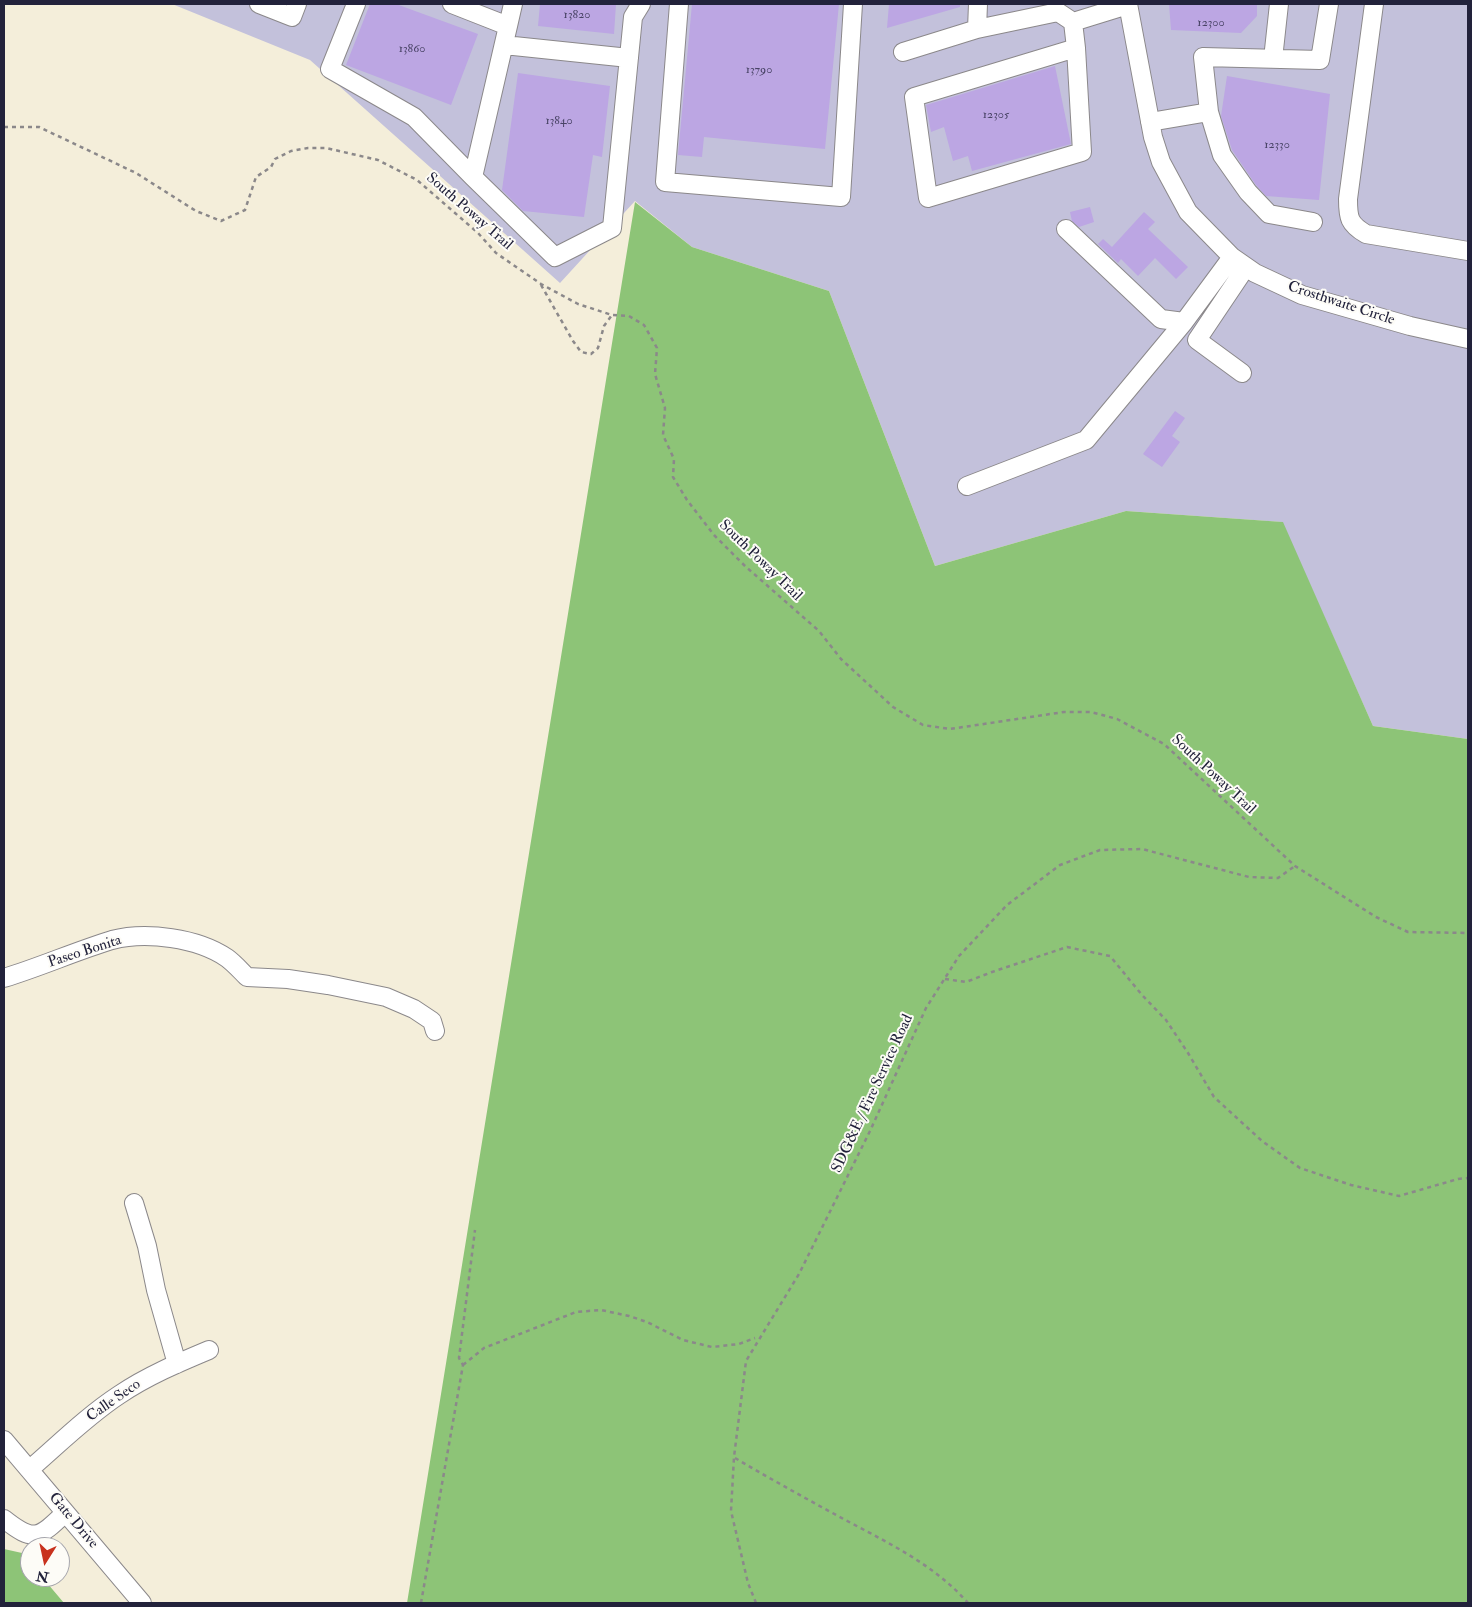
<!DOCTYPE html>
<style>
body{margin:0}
#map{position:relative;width:1472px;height:1607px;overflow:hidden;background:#f4eeda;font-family:"IM FELL Double Pica",serif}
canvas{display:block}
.frame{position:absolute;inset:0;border:5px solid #22223b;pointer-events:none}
.north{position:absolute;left:20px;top:1537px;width:50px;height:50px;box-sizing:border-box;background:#fdfcf7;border:1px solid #a5a5ac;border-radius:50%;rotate:190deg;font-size:14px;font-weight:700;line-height:20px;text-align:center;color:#22223b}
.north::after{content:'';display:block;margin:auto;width:18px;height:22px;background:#c8321e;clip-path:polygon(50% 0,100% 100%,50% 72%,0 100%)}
</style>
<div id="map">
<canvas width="1472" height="1607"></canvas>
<div class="frame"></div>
<div class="north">N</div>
</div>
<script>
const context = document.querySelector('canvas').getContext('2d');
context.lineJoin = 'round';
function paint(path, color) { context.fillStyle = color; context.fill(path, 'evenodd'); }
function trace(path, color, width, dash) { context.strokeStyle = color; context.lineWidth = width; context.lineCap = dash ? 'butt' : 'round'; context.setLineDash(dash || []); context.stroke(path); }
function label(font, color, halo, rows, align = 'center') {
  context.font = font + ' "IM FELL Double Pica",serif'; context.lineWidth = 4; context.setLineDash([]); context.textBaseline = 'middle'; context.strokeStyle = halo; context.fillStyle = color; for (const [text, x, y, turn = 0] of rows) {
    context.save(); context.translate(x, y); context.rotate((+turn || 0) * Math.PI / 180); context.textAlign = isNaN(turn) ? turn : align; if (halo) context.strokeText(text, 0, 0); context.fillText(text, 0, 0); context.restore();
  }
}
paint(new Path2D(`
 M172,4H1468V739L1373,726L1282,522L1126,511L935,566L829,291L692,247L635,201L560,283L310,60Z`), '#c3c1db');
paint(new Path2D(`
 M635,202L692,247L829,291L935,566L1126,511L1283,522L1373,726L1468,739V1603H407Z
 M4,1549L22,1553L30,1563V1577H42L64,1603H4Z`), '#8dc477');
paint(new Path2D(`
 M370,4H396L478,34L451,105L346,65Z
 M540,4H616L614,34L538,26Z
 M692,4H839L825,149L704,137L702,157L678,155Z
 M889,4H960V7L887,28Z
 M1169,4H1257V16L1241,33L1171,30Z
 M1055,66L1071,144L972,171L968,156L953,161L944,127L931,132L926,105Z
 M518,73L610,86L602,157L593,155L584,217L523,211L502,190Z
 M1227,76L1330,94L1319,200L1266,196L1256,185L1232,150L1221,116Z
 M1090,207L1094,222L1079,227L1072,221L1070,212Z
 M1144,212L1155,222L1148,229L1188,267L1176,279L1155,258L1138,276L1121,259L1118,263L1098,244L1103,239L1112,247Z
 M1175,411L1185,418L1172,436L1180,442L1162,467L1143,454Z`), '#bca6e3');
const minor = new Path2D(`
 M259,4L292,17L297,4
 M356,4L330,69L414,117L473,177L555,257L612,228L633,17L641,4
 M452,4L508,26L513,4
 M679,4L665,182L841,197L853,4
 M1128,4L1153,137L1161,162L1188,212L1232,257L1255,273L1302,295L1410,326L1468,339
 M1374,4L1348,199C1348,218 1349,224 1366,234L1468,251
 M977,29L1058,12L1073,22
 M504,45L629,58
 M1076,48L914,97L928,198L1082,152L1076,48L1073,22L1128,5
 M903,52L977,29L978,4
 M1273,59L1279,4
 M1209,112L1203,57L1320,60L1329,4
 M1150,122L1209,112L1222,155L1248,192L1269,214L1313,222
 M473,177L508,26
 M1066,229L1161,319L1184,322L1232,257
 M1242,373L1197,340L1246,267
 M967,486L1086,440L1184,322
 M4,978C40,967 76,951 112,940C146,931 198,938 227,958C234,963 240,970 247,977L288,979L328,985L386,997L414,1009L432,1021L435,1031
 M134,1203L147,1246L156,1290L177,1364
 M4,1440L142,1603
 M30,1469C59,1444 87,1416 119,1395C147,1376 178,1363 209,1350
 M4,1519C34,1543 39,1538 65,1513`);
trace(minor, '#8b888a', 20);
trace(new Path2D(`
 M4,127H39L136,173L196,211L221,221L245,210L256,177L271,167L275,159L291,151L308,148H326L378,160L417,180L478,233L496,253L541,284L578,304L612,315L629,316L644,325L657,348L655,374L665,408L663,435L674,459L673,477L687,500L714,535L745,566L819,631L841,659L893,707L923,725L950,729L1064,712H1091L1117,719L1164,744L1295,866L1376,917L1408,932L1468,933
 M541,285L573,341L581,352L591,354L598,348L604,326L612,315
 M945,979L966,982L992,972L1067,947L1110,956L1142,995L1166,1020L1188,1053L1214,1097L1262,1141L1300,1168L1351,1185L1399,1196L1458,1179L1468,1178
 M463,1365L484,1348L576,1312L601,1310L629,1316L647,1322L683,1340L712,1347L739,1344L755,1338
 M735,1458C769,1478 803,1497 838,1516C884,1541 933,1563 968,1603
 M421,1603L463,1365L459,1358L475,1230
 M756,1603L748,1583L731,1511L734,1457L746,1361L799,1274L870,1131L926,1008L959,956L1007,905L1060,865L1100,850L1142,849L1249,877L1278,878L1295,866`), '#8b888a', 2.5, [4, 4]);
trace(minor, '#fff', 18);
label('12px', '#484365', null, [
 ["13820",577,15],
 ["12300",1211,23],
 ["13860",412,49],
 ["13790",759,70],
 ["12305",996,115],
 ["13840",559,121],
 ["12330",1277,145]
]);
label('15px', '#22223b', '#fdfcf7', [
 ["South Poway Trail",469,212,41],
 ["Crosthwaite Circle",1341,304,18],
 ["South Poway Trail",760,561,44],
 ["South Poway Trail",1213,775,43],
 ["Paseo Bonita",85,952,-18],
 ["SDG&E / Fire Service Road",873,1094,-65],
 ["Calle Seco",114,1401,-35],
 ["Gate Drive",73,1521,50]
]);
</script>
